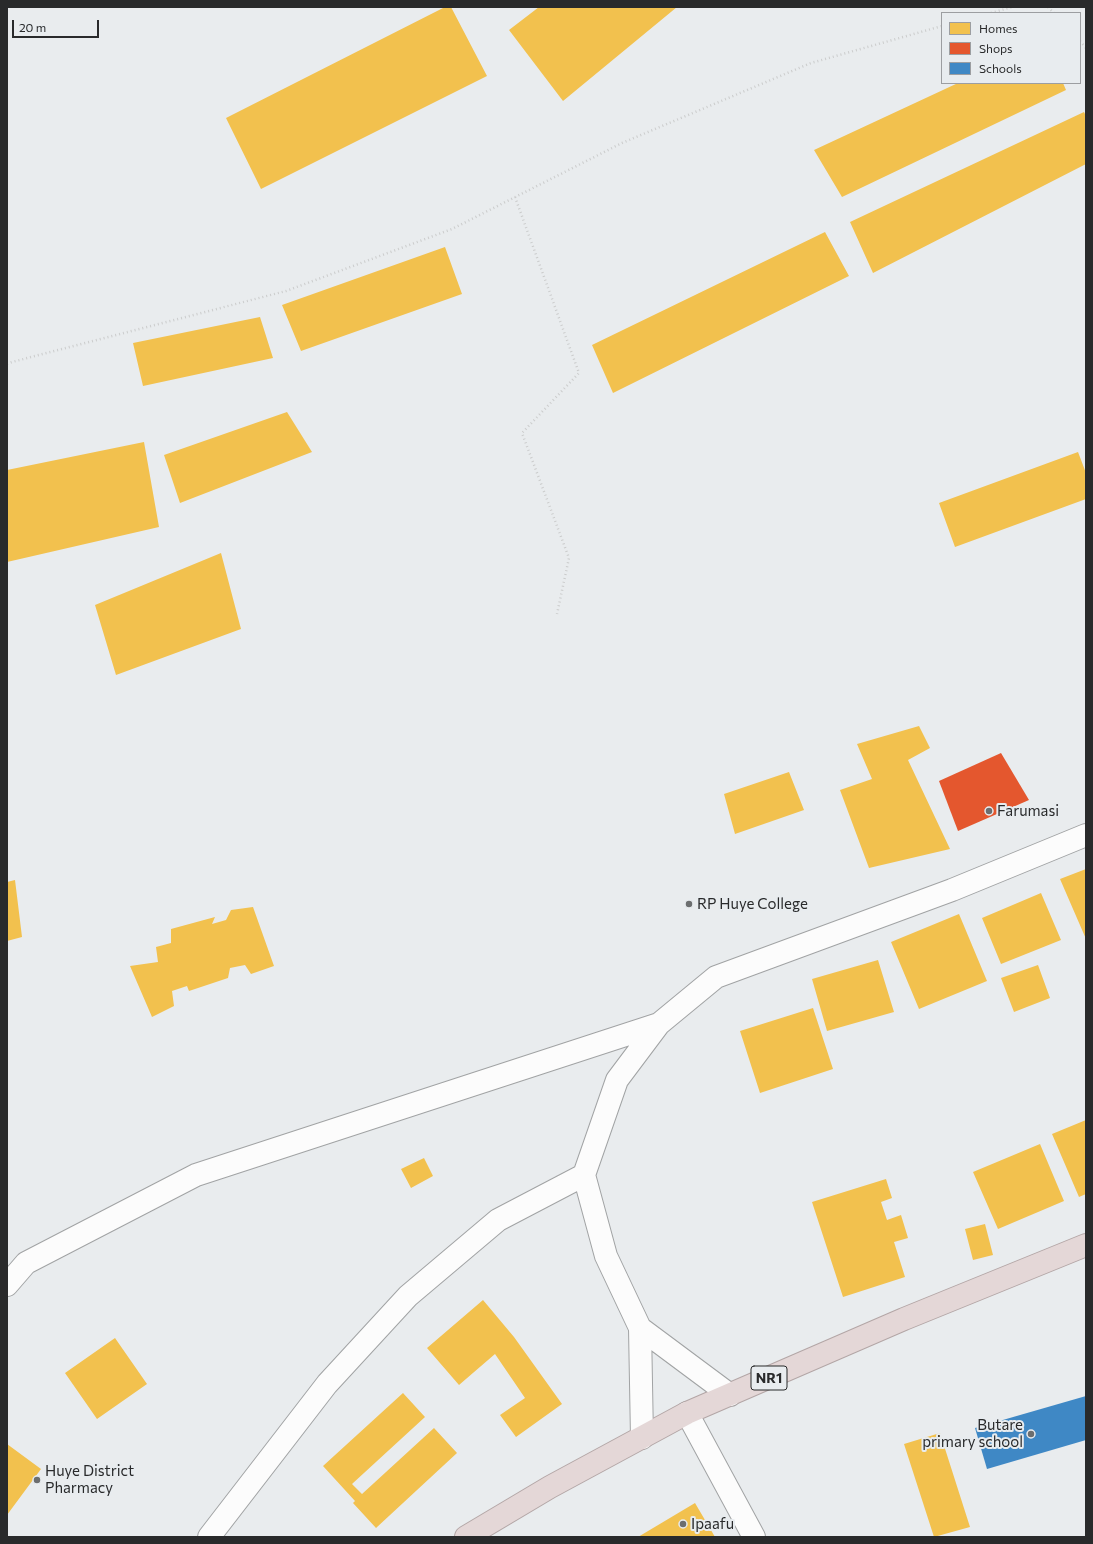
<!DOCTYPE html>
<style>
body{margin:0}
#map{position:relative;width:1093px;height:1544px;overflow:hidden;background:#e9ecee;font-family:Commissioner,sans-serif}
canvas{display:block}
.frame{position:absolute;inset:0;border:8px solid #292a2b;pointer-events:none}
.legend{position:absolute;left:941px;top:12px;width:140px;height:72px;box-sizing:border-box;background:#e8ecef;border:1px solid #9c9ea1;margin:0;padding:5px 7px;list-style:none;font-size:12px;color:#292a2b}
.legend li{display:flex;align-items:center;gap:8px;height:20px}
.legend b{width:20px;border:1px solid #9c9ea1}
.scale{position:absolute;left:12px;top:20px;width:87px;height:18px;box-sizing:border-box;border:2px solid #292a2b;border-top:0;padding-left:5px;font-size:12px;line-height:14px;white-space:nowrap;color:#292a2b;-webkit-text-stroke:3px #e8ecef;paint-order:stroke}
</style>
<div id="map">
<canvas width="1093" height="1544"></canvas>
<div class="frame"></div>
<ul class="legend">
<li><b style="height:11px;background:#f2c14e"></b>Homes</li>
<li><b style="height:11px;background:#e4572e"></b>Shops</li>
<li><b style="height:11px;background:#3f88c5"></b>Schools</li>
</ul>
<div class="scale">20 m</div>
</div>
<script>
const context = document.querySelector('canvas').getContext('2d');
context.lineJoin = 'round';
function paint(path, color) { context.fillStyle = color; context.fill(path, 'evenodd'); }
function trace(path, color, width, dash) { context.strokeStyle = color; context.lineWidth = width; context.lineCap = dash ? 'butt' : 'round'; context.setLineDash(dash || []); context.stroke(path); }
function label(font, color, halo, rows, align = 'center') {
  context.font = font + ' Commissioner,sans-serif'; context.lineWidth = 4; context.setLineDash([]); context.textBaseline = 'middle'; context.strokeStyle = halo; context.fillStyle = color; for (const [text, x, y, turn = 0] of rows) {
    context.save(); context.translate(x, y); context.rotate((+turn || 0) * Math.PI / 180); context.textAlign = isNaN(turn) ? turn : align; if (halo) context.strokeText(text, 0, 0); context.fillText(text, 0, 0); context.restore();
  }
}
paint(new Path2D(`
 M445,7H451L487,76L261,189L226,118Z
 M539,7H677L563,101L509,30Z
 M958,83H1063L1066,90L842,197L814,150Z
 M1084,112L1086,116V164L873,273L850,222Z
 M825,232L849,276L613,393L592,345Z
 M445,247L462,294L301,351L282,305Z
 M260,317L273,358L143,386L133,343Z
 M287,412L312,452L180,503L164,455Z
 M144,442L159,527L7,562V470Z
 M1078,452L1086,473V499L955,547L939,503Z
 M221,553L241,629L116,675L95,605Z
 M919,726L930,748L908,760L950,849L869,868L840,790L872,779L857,744Z
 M789,772L804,810L735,834L724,794Z
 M1086,869V939L1060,879Z
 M15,880L22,937L7,941V882Z
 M1041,893L1061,940L1001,964L982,918Z
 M253,907L274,966L251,974L245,965L230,968L228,978L189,991L187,986L172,991L174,1006L152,1017L130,966L158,962L156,947L171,943V929L215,917L212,924L226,920L231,910Z
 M959,914L987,981L919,1009L891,942Z
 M878,960L894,1012L827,1031L812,979Z
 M1038,965L1050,998L1014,1012L1001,978Z
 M813,1008L833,1069L760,1093L740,1031Z
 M1086,1120V1194L1079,1197L1052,1134Z
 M1040,1144L1064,1201L998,1229L973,1172Z
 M424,1158L433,1176L411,1188L401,1169Z
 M886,1179L892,1198L881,1202L887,1220L901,1215L908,1238L894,1242L905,1277L843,1297L812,1202Z
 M985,1224L993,1255L973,1260L965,1229Z
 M483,1300L514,1337L562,1404L516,1437L500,1415L525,1398L495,1354L459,1385L427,1348Z
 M115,1338L147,1384L97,1419L65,1373Z
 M403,1393L425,1417L352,1484L362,1494L434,1428L457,1453L376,1528L353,1503L355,1501L323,1466Z
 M940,1433L970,1527L934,1537L904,1444Z
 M7,1444L41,1469L7,1515Z
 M695,1503L715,1537H638Z`), '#f2c14e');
paint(new Path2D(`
 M1001,753L1029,800L958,831L939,781Z`), '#e4572e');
paint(new Path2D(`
 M1086,1396V1440L987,1469L975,1428Z`), '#3f88c5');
const minor = new Path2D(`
 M584,1175L606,1256L640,1328L642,1438
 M7,1285L26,1263L196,1175L659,1024
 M640,1328L730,1395
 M687,1413L754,1537
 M209,1537L327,1384L408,1296L498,1220L584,1175L617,1080L659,1024L716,977L952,890L1086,835`);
const highway = new Path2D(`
 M466,1537L550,1487L687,1413L904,1319L1086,1245`);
trace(minor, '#a1a3a4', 24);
trace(highway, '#b3a6a6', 24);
trace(new Path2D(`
 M1048,7L1054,13
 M991,13L1012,7
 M1080,41L1086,48
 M515,197L579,373L522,433L569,558L557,614
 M7,364L12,362L286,291L452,229L622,143L811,63L942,26`), '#cbcccc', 2.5, [1, 3]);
trace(minor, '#fcfcfc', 22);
trace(highway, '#e4d7d7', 22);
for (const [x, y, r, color] of [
 [989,811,4,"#6c6e6f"],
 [689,904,4,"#6c6e6f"],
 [1031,1434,4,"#6c6e6f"],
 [37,1480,4,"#6c6e6f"],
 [683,1524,4,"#6c6e6f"]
]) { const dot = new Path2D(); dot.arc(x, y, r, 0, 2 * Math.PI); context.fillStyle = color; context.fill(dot); trace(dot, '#e8ecef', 1.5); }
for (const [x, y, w] of [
 [769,1378,36]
]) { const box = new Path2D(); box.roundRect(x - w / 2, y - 12, w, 24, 3); context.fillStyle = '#e8ecef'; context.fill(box); trace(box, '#292a2b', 1); }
label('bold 14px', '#292a2b', null, [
 ["NR1",769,1378]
]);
label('15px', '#292a2b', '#e8ecef', [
 ["Farumasi",997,811],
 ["RP Huye College",697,904],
 ["Butare",1023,1425,"right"],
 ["primary school",1023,1442,"right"],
 ["Huye District",45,1471],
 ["Pharmacy",45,1488],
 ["Ipaafu",691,1524]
], 'left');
</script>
